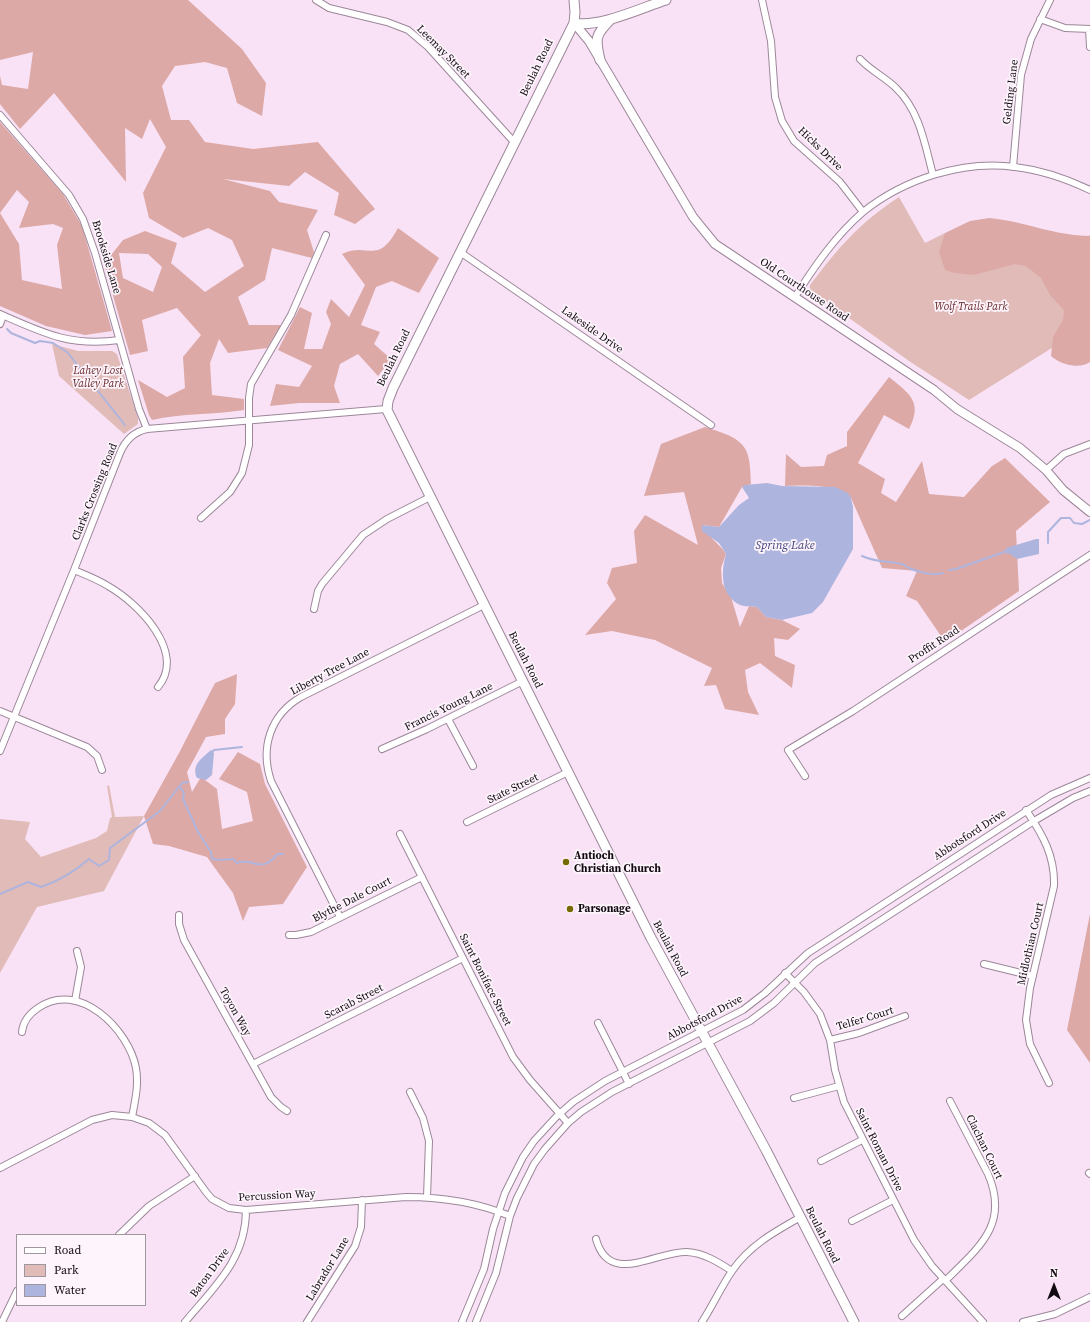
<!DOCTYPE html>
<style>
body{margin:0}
#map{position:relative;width:1090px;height:1322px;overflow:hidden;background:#f9e2f6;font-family:"Source Serif 4",serif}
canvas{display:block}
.legend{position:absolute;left:16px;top:1234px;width:130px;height:72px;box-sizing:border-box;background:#fdf4fc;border:1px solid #9f979e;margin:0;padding:5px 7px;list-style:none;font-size:12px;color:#130b12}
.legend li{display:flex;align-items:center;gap:8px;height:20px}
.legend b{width:20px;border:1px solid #9f979e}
.north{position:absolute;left:1034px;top:1266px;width:40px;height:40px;-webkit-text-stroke:3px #fdf4fc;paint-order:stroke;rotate:0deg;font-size:11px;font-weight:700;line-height:16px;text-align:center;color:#130b12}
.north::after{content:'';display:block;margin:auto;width:14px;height:18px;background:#130b12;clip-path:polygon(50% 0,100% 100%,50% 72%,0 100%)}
</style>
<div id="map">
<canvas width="1090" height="1322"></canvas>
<ul class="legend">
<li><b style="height:5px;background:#fff"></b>Road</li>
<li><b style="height:11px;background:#e1bbb8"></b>Park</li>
<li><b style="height:11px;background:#adb4de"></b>Water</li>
</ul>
<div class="north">N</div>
</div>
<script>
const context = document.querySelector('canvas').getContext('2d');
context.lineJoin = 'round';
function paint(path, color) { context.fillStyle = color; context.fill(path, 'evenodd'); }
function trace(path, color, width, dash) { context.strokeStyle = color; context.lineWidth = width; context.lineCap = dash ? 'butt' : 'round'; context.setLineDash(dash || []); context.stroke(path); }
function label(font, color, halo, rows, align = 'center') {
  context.font = font + ' "Source Serif 4",serif'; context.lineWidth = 3.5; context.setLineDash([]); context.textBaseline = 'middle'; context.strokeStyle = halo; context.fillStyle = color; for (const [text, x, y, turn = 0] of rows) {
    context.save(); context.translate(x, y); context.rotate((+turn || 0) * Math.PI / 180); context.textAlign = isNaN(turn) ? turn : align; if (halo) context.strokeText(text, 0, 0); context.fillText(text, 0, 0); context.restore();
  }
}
paint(new Path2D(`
 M899,197L925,243L945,233L1066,249L1090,235V324L969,400L909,361L810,290V285C839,247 858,224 899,197Z
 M52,344L78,351H112L117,354L138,418V424L124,434L59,376Z
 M109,785L115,817L144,816L104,891L37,907L0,973V819L30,822L25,839L41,857L96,838L107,831L110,818L112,817L107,786Z`), '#e1bbb8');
paint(new Path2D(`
 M0,0H188L242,49L266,83L262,116L237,103L227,68L205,62L175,66L162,86L171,120H189L205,142L253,149L318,142L375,209L355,224L334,215L339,193L305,172L289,186L223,179L270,191L279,202L318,210L307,230L314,252L312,258L272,248L265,280L238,297L249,325H281L267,348L228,353L219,339L210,363L212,395L244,399V410C213,415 182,413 152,420L149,415L138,380L167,397L185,388L183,357L201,335L177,308L142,320L148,351L130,355L104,264L123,240L145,231L177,243L171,263L205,292L244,266L232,240L208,228L183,238L149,218L143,193L166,147L150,119L142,139L125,128L126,182L54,93L20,129L0,104V76L2,85L28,89L33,52L0,60ZM119,253L148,254L162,267L153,292L123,278Z
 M0,122L63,194L82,226L112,331L85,335L46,326L0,306ZM17,190L29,202L19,228L53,224L63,228L57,245L62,289L22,280L19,244L0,213Z
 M989,218C1024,221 1055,236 1090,236V362C1078,370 1060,364 1051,356L1053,337L1063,320L1064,310L1050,295L1041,278L1026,266L1015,264L974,275L955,273L945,270L939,252L945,233L970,221Z
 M398,228L439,258L419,293L392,281L376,287L361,325L380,332L374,344L391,359L378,376L358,354L340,364L334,386L340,403H299L270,406L276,384L299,387L312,366L278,350L300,307L312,313L304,349H322L331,324L326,312L331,299L349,317L365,285L342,254C368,241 377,267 398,228Z
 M889,377C910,394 923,402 909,429L884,415L858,463L885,479L881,493L896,502L922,461L929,494L964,497L992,466L1005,458L1050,502L1016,531L1019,591L945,642L917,601L906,596L917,571L882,568L851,498C840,484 801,485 785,486L786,454L801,467L824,466L827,455L847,446V432Z
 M705,427C717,431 737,436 744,447C751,456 750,473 751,484L742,487L719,527L702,525C708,537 719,543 726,554L721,568L722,583L731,597L740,627L749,606L757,607L766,617L782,620L800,629L788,640L774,638L775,656L795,665L792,688L760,663L745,670L748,692L759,715L725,709L716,685L704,686L712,668L655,640L612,631L585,635L616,599L607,583L612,568L637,563L634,531L645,515L698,545L684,492L644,496L661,444Z
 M237,674L235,704L225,719V734L206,737L187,772L192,792L201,777L217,789L222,829L253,821L247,792L219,779L238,752L260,764L265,784L307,867L283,904L249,907L243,921L233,893L207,857L169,846L153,844L144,816L179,753L215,683Z
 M1090,914V1063L1067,1030Z`), '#dca9a6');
paint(new Path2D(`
 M767,483L782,486L835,487L848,493L851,498L853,507V549L823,602L812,613L782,620L766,617L757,607C752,606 745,607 740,605C720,595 721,572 726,554L719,543L702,531V525L719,527L739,505L749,498L742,487L745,485Z
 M1036,539H1039V554L1017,559L1010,554L1005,553L1006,548Z
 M211,750L214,753L212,775L206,780L197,778C191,765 202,758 211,750Z`), '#adb4de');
trace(new Path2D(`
 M7,329L11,333L35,343L40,341L53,343L67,352L125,425
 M1048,543V532L1061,518H1070L1074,523L1082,524L1090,520
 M862,556C874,562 887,561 901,564C904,564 906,567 909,568C918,572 933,576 943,573
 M949,570L956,569L1007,551
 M211,753L214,750L242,747
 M180,787L184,793L183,799L198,832L211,852L212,859L220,860L233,859L237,863C255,857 259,875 278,854H283
 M0,894L28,882L41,887C59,881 74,872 89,859L99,866L109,860L110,848L160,811L182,783L188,782`), '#adb4de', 2);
const minor = new Path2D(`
 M316,0L329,8L387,22L408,30L428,47L514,142
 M762,0L771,41L775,97L782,121L794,141L840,182L863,212
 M1040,19L1065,28L1090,29
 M1089,29L1090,47
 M860,59C871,71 885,77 896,88C920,111 925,145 933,175
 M0,115L69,195L83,219L95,253L139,409L147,429
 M1013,167L1021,75L1031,39L1050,0
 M460,252L711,425
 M795,297C814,267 836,235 863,212C904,179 963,160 1015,167C1040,170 1067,179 1090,190
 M0,314C43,333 71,347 119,340
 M0,324L3,316
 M1046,470L1064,454L1090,444
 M201,518L230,492L242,473L249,445V398L251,384L291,315L326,235
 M74,570C86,575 97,579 108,586C138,603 187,652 158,687
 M314,609L318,591L322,584L363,535L387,519L430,497
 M0,711L87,747L97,756L102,770
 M448,719L473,766
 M382,749L427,729L523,681
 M0,751L74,570L120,453C125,441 133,432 147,429L386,409
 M805,776L788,750L853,711L1090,555
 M1026,810C1043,835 1055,856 1054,886L1030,988L1026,1020L1030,1044L1049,1083
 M467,822L568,772
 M400,834L513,1057L530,1080L568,1123
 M179,915V924L184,940L271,1097L281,1107L287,1111
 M340,917L271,781C260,748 270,715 301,697L484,605
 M289,935H296L311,932L422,877
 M984,964L1033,976
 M785,973L804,992L820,1014L830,1040L835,1070L844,1102L914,1240L932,1266L983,1322
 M75,1001L81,967L77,951
 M598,1023L629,1084
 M22,1032C23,1021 29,1014 38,1008C79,979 129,1030 136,1068C139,1085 135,1101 132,1117
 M830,1040L859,1033L905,1016
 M253,1064L463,958
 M410,1092L423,1118L429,1141L427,1197
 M794,1098L839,1086
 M821,1161L862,1140
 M0,1168L92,1120L112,1115L132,1117L149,1123L165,1135L206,1192L212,1199L229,1208L246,1210L406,1197C442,1197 476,1202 510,1216
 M1089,1173L1090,1174
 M852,1221L893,1200
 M119,1235L149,1206L195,1176
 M596,1239C609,1287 656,1251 687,1252C704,1253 718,1262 732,1271
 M945,1281C978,1248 1010,1225 988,1174L950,1101
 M902,1316L943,1279
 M2,1322L17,1291
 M185,1322C215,1286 246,1259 246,1210
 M307,1322L355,1246L361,1227L362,1200
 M462,1322L484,1269L493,1229L505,1193L523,1157L534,1141L557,1116L573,1102L605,1081L743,1010L765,993L808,953L1051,795L1090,778
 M476,1322L496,1273L510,1216L517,1198L534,1164L545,1149L568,1123L581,1112L612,1092L750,1021L774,1003L815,963L1034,821L1073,798L1090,791
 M702,1322C713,1305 721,1287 732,1271C749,1246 774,1232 799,1218
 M1023,1322L1055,1314L1090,1297`);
const tertiary = new Path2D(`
 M574,23L589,41L693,217L715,244L934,390L957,409L1020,448L1046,470L1063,490L1090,512`);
const secondary = new Path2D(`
 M574,0L575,12L574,23L393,388L388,401L387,410L651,938L766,1150L854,1322
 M574,23C599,28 641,8 666,0
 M600,60C595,38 595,35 611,19`);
trace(minor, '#9c8799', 8);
trace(tertiary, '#9c8799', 10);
trace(secondary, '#9c8799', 11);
trace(minor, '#fff', 6);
trace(tertiary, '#fff', 8);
trace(secondary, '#fff', 9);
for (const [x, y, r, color] of [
 [566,862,4,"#776a02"],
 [570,909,4,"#776a02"]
]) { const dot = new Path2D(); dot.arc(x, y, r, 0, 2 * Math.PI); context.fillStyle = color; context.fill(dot); trace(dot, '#fdf4fc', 1.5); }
label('11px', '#130b12', '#fdf4fc', [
 ["Leemay Street",443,52,45],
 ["Beulah Road",537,68,-64],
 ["Gelding Lane",1011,92,-83],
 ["Hicks Drive",820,149,44],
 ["Brookside Lane",106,257,73],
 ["Old Courthouse Road",804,290,34],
 ["Lakeside Drive",592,330,35],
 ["Beulah Road",394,358,-64],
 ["Clarks Crossing Road",95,492,-68],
 ["Proffit Road",934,645,-33],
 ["Beulah Road",525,660,63],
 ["Liberty Tree Lane",330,672,-28],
 ["Francis Young Lane",449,707,-26],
 ["State Street",513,789,-26],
 ["Abbotsford Drive",970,835,-33],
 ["Blythe Dale Court",352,900,-27],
 ["Midlothian Court",1031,944,-77],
 ["Beulah Road",670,949,62],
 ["Saint Boniface Street",485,980,63],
 ["Scarab Street",354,1002,-27],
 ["Toyon Way",235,1012,61],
 ["Abbotsford Drive",705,1018,-28],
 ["Telfer Court",865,1019,-17],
 ["Clachan Court",984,1147,64],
 ["Saint Roman Drive",879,1150,63],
 ["Percussion Way",277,1196,-3],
 ["Beulah Road",822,1235,63],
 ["Labrador Lane",328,1269,-59],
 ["Baton Drive",210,1273,-54]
]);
label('italic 11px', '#682929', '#fdf4fc', [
 ["Wolf Trails Park",971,307],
 ["Lahey Lost",98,371],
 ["Valley Park",98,384]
]);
label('bold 11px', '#130b12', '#fdf4fc', [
 ["Antioch",574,856],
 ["Christian Church",574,869],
 ["Parsonage",578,909]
], 'left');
label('italic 12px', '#41457c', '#fdf4fc', [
 ["Spring Lake",785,546]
]);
</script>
